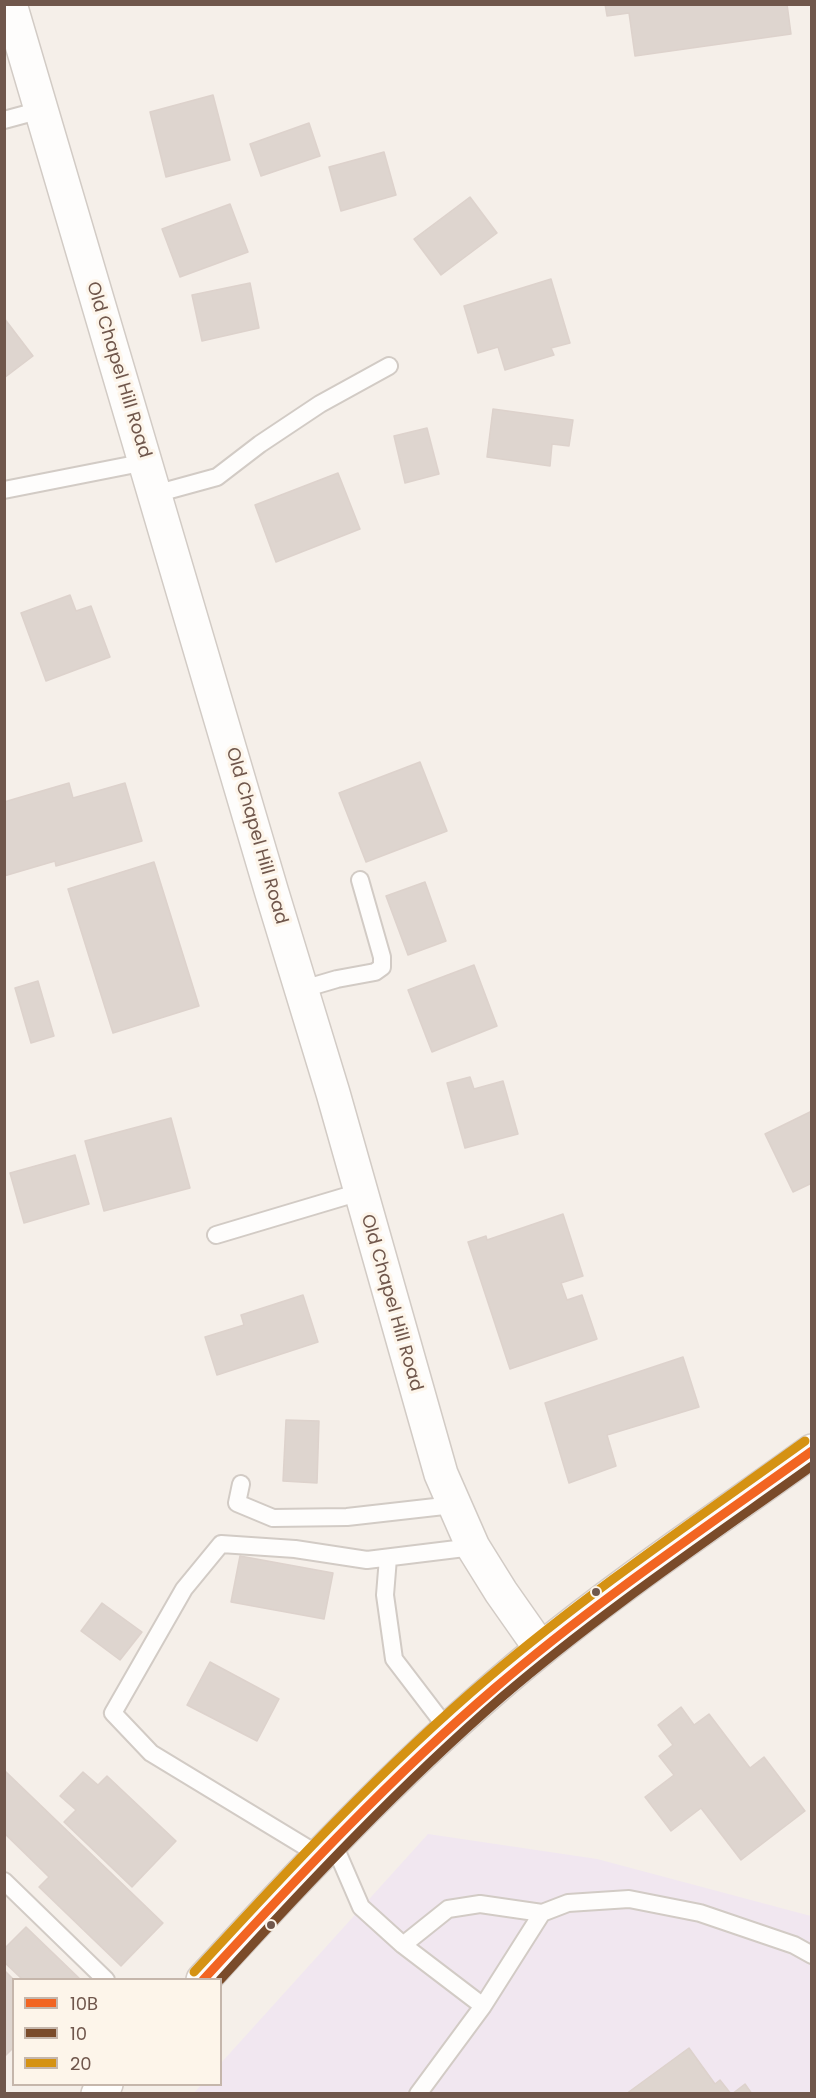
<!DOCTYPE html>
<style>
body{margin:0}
#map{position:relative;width:816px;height:2098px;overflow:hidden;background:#f5efe9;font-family:Poppins,sans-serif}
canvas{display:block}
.frame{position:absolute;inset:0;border:6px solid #70574c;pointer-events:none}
.legend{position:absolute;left:12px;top:1978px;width:210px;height:108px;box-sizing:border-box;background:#fdf5ea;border:2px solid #c5b6ab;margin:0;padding:8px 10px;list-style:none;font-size:18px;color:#70574c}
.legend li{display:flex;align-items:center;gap:12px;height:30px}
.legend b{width:30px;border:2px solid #c5b6ab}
</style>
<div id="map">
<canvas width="816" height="2098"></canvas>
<div class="frame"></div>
<ul class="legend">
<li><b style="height:8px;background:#f26522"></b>10B</li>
<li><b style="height:8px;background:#7a4b2a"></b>10</li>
<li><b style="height:8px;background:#d59213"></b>20</li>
</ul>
</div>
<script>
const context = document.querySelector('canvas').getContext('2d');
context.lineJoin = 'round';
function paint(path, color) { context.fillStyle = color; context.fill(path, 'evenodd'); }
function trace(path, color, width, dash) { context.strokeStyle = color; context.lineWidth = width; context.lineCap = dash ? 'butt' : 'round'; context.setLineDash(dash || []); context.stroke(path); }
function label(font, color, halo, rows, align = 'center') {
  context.font = font + ' Poppins,sans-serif'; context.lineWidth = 6; context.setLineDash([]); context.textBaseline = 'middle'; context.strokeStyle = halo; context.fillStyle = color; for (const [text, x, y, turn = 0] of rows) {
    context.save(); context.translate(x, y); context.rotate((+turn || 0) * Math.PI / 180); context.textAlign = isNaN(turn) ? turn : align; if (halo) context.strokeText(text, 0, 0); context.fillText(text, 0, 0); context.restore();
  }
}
paint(new Path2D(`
 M428,1834L597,1859L811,1916V2093L193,2094L201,2085L220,2084L221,2063Z`), '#f1e7f0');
const building = new Path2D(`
 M605,4H787L791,34L635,56L629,13L607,16Z
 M213,95L230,160L166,177L150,112Z
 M309,123L320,156L261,176L250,144Z
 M384,152L396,195L341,211L329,167Z
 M470,197L497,233L441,275L414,239Z
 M230,204L248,252L180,277L162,229Z
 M551,279L570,343L551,348L554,355L505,370L498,347L478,353L464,306Z
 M250,283L259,328L202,341L192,295Z
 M4,318L33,356L4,378Z
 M493,409L573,420L569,446L552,444L550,466L487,457Z
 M427,428L439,474L405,483L394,436Z
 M338,473L360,529L276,562L255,505Z
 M70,595L76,611L91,606L110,657L46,681L21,613Z
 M420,762L447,831L366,862L339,793Z
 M69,783L73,798L125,783L142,841L56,866L55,861L4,876V802Z
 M154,862L199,1006L113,1033L68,889Z
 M425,882L446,941L408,955L386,896Z
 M474,965L497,1026L432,1052L408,990Z
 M38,981L54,1036L31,1043L15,988Z
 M470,1077L474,1089L503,1081L518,1134L465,1148L447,1083Z
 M812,1111V1183L793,1192L765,1134Z
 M171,1118L190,1188L104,1211L85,1141Z
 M75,1155L89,1204L24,1223L10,1173Z
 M563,1214L583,1276L561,1283L567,1300L582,1295L597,1339L510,1369L468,1242L486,1236L487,1240Z
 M303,1295L318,1342L217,1375L205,1337L244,1325L241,1315Z
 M683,1357L699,1407L607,1435L616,1466L569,1483L545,1403Z
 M286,1420L319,1421L317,1483L283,1481Z
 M240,1556L333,1573L324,1619L231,1602Z
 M102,1603L142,1632L120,1660L81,1631Z
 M210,1662L279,1699L257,1741L187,1705Z
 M681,1707L694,1725L709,1714L750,1768L764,1757L805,1811L741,1860L701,1808L671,1831L645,1797L674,1775L659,1756L673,1745L658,1725Z
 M4,1770L163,1923L121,1966L39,1887L49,1877L4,1833Z
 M83,1772L98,1785L107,1776L176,1841L132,1887L64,1822L76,1810L60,1796Z
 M26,1927L81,1980H23L4,1962V1949Z
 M4,1970L14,1980V2047L4,2057Z
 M689,2048L715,2084L720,2080L731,2094H626Z
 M745,2084L752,2094H732Z`);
paint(building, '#ded5cf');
trace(building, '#ddd2cc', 1.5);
const lane = new Path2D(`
 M4,120L41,110
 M4,490L146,462
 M155,494L217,477L260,444L320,404L389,366
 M303,989L337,979L375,972L382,967V957L360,880
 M216,1235L360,1192
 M241,1484L237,1503L273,1518L347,1517L453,1505
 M388,1558L385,1595L394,1659L449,1731
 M332,1840L361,1907L403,1945L483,2006
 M319,1855L151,1753L113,1713L184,1589L221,1544L295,1549L367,1560L473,1547
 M4,1881L106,1980
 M403,1945L448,1909L480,1904L542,1913L568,1903L629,1899L700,1913L794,1945L812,1955
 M418,2094L483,2006L542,1913`);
const street = new Path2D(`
 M10,4L272,893L333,1093L441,1474L473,1547L501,1592L541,1649`);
const secondary = new Path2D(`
 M203,1980C309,1864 418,1749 540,1650C627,1579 721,1517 812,1451
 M98,2094L106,2084`);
trace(lane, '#d2cbc5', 20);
trace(street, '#d2cbc5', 36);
trace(secondary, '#d4ccc6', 36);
trace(lane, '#fefdfc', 16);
trace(street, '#fefdfc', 33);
trace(secondary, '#fefdfc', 33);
trace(new Path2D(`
 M203,1980C297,1878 391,1777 495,1688C595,1602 705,1528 812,1451`), '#f26522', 9);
trace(new Path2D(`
 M220,1980C310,1881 402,1784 502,1697C600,1613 707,1541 812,1466`), '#7a4b2a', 9);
trace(new Path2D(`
 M194,1972C288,1870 383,1767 489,1677C589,1592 698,1518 805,1441`), '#d59213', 9);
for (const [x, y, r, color] of [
 [596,1592,5,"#70574c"],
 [271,1925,5,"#70574c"]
]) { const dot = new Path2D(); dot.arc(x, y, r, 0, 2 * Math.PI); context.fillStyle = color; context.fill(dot); trace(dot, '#fdf5ea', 2); }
label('18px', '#70574c', '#fdf5ea', [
 ["Old Chapel Hill Road",118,370,73],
 ["Old Chapel Hill Road",256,836,74],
 ["Old Chapel Hill Road",391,1303,74]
]);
</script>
